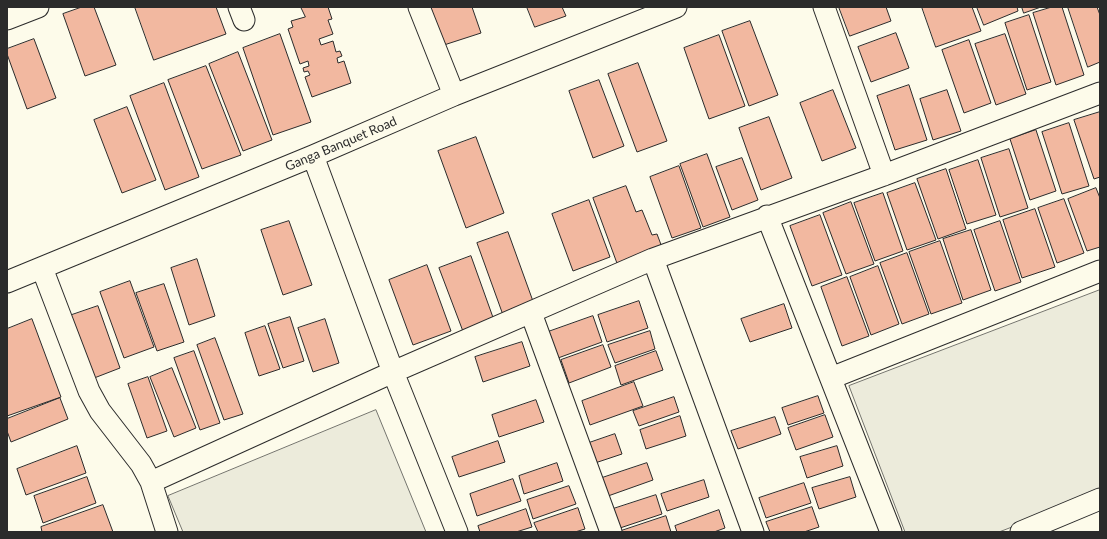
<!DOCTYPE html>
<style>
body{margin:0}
#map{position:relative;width:1107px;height:539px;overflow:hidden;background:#fdfbea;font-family:Lato,sans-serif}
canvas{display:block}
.frame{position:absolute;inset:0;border:8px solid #2b2b2b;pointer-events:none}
</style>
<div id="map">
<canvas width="1107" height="539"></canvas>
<div class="frame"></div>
</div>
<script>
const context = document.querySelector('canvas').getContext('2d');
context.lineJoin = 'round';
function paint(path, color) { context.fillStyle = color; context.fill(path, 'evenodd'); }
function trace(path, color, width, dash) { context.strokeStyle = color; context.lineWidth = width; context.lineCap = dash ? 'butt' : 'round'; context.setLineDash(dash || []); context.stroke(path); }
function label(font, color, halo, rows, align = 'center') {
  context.font = font + ' Lato,sans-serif'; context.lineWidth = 3; context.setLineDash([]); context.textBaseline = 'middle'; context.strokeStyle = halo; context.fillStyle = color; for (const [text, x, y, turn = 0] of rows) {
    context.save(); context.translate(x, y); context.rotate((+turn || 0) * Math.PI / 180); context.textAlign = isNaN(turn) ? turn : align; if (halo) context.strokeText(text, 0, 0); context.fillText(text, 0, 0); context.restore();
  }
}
const green = new Path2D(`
 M1100,290V493L999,532H905L849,386Z
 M376,410L426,532H183L168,496Z`);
paint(green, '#ecebdb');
trace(green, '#74746e', 1);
const building = new Path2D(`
 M82,7H94L116,65L85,76L63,14Z
 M135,7H216L226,34L154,60Z
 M301,7H328L332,19L328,20L333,34L319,39L321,45L333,41L336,52L340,51L342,56L337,58L338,63L344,61L351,83L312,97L305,77L310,75L308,71L304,72L303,68L309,66L308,61L300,64L288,29L293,27L291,21L305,17Z
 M431,7H472L481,33L444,45Z
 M527,7H562L566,16L535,27Z
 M839,7H886L891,21L850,36Z
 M922,7H972L981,31L936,47Z
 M977,7H1017L1018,11L984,25Z
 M1022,7H1041L1024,13Z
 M1052,7H1062L1084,75L1056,85L1033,13Z
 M1068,7H1097L1100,15V62L1088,67Z
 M1029,15L1051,82L1027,90L1005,23Z
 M750,21L778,95L749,106L722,31Z
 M896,33L909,68L871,82L858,47Z
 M280,34L311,122L273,135L243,48Z
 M1005,34L1026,94L996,105L975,44Z
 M719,35L745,106L709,119L684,48Z
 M34,39L56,98L27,109L7,54V49Z
 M969,40L991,103L964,113L942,50Z
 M238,52L272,140L243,151L209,64Z
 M638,63L667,141L637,152L608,74Z
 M206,66L241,155L202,169L168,80Z
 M599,80L624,146L593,158L569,91Z
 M164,83L199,177L165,190L130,96Z
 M909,85L927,140L895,150L877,96Z
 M833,90L856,148L822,161L800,103Z
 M947,90L961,131L933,140L920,99Z
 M127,107L156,180L122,193L94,120Z
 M1100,112V177L1094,179L1074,120Z
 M769,117L792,178L761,190L739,128Z
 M1069,123L1089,186L1062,194L1042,132Z
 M1036,130L1056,191L1030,200L1010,139Z
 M476,137L504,213L466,228L438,151Z
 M1009,149L1028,208L1000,217L981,158Z
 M707,154L730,217L703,227L680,164Z
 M742,158L758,200L732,210L716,167Z
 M978,160L996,215L967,224L949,170Z
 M679,166L701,228L672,238L650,177Z
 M946,169L966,229L938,239L917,179Z
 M915,183L936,240L907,250L887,193Z
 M626,186L636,212L642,210L652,235L657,234L663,250L618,266L593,198Z
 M1096,188L1100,198V247L1087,251L1068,199Z
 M883,193L903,251L875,261L854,203Z
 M1064,199L1084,253L1057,263L1038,208Z
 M589,200L610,257L573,271L552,214Z
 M851,202L874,264L846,274L823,213Z
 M1035,209L1055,267L1022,278L1003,220Z
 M820,215L842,275L812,286L790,226Z
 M289,221L312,285L283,295L261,230Z
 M1000,221L1021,282L995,291L974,230Z
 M971,230L991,290L963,300L943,239Z
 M508,232L534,304L503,315L477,243Z
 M940,241L962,303L931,314L909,252Z
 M907,253L929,314L902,324L880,263Z
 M471,256L495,323L464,334L439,268Z
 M197,259L215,316L189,325L171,268Z
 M427,265L451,331L413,345L389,280Z
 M878,266L899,324L871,335L850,277Z
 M847,277L869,336L842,346L821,287Z
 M130,281L154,347L124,358L100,292Z
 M164,284L184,342L157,351L136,293Z
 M639,301L648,328L607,342L598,315Z
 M784,304L792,328L750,342L741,319Z
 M98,306L120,368L89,380L66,317Z
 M593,316L602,342L558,358L548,332Z
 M290,317L304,361L283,368L268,324Z
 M32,319L61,397L7,416V329Z
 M325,319L339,363L313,372L298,328Z
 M265,326L280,369L259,376L245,333Z
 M650,331L655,349L615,363L608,345Z
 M215,338L243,414L224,420L197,345Z
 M522,342L530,366L483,382L475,357Z
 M603,345L611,367L569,383L561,360Z
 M194,351L220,423L200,430L174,358Z
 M656,351L663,370L621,385L615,366Z
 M172,368L196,428L174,437L150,377Z
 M148,377L167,431L147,438L128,384Z
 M634,382L643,406L590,425L582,401Z
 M818,396L824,413L788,425L782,408Z
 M674,397L679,412L639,426L633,411Z
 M60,398L68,419L11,442L7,431V419Z
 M536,400L544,422L499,437L492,415Z
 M825,415L833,437L796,450L788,428Z
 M680,416L686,436L646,449L640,430Z
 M775,417L781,434L738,449L731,431Z
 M615,434L622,454L595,463L589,443Z
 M498,441L505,462L459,477L452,457Z
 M77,446L86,473L26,495L17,469Z
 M837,446L843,466L807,478L800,457Z
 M557,463L563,481L524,494L519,476Z
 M647,463L653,480L608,496L602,478Z
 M87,477L96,503L43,523L34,496Z
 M850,477L856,497L819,509L812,488Z
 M513,479L521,501L477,516L470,494Z
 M704,480L709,497L667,511L661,494Z
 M804,483L811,503L766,518L759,498Z
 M569,486L576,504L533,519L527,500Z
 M656,495L662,514L620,528L613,509Z
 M103,505L113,532H42L41,527Z
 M812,507L819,527L804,532H770L766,522Z
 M578,508L585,529L575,532H538L534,523Z
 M526,509L532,527L516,532H480L478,526Z
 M719,510L725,528L714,532H677L675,526Z
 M666,516L671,532H621V531Z`);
paint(building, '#f2b8a0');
trace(building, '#2b2b2b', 1);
const minor = new Path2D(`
 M239,7L244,20
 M419,7L454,95
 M824,7L884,175
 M7,19L38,7
 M313,156L393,372L457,532
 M767,216L891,532
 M653,259L753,532
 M42,268L89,391L100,411L141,464L151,482L167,532
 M7,282L313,156L454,95L676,7
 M531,313L611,532
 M831,378L1100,271
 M151,482L393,372L653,259L884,175L1100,93
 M1021,532L1100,499`);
trace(minor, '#2b2b2b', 23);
trace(minor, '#fdfbea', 21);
label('13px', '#2b2b2b', '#fdfbea', [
 ["Ganga Banquet Road",341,144,-23]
]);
</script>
